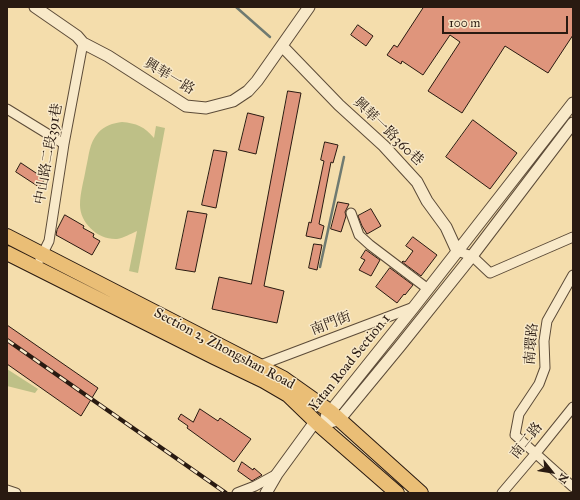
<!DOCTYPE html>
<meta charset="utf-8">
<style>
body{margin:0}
#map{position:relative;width:580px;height:500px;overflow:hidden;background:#f4ddac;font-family:"IM FELL Great Primer",serif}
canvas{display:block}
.frame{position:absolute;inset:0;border:8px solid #291a11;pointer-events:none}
.north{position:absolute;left:532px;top:452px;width:40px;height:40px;-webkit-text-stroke:3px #f8e9c9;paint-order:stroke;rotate:120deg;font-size:11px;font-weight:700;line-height:16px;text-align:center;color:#291a11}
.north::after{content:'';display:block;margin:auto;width:14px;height:18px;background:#291a11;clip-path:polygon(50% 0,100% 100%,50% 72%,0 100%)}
.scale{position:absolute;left:442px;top:16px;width:126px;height:18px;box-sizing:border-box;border:2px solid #291a11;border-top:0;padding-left:5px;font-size:12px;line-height:14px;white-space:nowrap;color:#291a11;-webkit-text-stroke:3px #f8e9c9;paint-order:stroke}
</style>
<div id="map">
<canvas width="580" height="500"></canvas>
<div class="frame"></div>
<div class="north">N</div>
<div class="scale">100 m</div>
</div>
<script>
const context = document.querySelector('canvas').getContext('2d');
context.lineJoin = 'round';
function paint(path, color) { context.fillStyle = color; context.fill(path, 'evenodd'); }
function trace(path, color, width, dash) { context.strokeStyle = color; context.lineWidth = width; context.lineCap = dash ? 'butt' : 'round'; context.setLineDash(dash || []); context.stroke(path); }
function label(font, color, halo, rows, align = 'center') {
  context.font = font + ' "IM FELL Great Primer","Noto Serif TC",serif'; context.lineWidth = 3; context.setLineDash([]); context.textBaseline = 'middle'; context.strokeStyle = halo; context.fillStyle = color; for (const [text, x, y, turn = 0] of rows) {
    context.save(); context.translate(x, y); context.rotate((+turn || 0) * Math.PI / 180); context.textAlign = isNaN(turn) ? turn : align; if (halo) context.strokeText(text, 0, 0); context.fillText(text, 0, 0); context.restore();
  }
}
paint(new Path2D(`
 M122,122C136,123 145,127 154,138L156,126L165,128L138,273L129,271L137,231C130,234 124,238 117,239C98,240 80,223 80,205C80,193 84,180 86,168C89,156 89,143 98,133C104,126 113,123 122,122Z
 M7,369L38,389L35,393L7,386Z`), '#bec087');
trace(new Path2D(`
 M236,7L270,37
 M320,267L344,157`), '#6f7a71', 2.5);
const building = new Path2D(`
 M424,7H573V35L548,73L505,46L462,113L428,91L460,42L450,35L423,75L402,61L401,64L387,55L394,45L397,47Z
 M358,25L373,36L366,46L351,35Z
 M288,91L301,93L264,286L284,291L277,323L212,309L219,277L251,284Z
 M248,113L264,117L256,154L239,150Z
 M473,120L517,153L490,189L446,157Z
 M325,142L338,145L333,163L331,162L319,224L324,226L321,239L306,236L309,222L311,223L318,190L324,161L321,160Z
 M214,150L227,152L216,208L202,205Z
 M21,163L45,179L39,187L16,172Z
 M338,202L349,204L345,212L346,216L341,232L331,229Z
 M371,209L381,226L367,234L362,226L358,216Z
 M188,211L207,214L195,272L176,269Z
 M65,215L84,226L83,228L94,234L93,237L100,241L92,255L56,235L57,230Z
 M413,237L437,255L421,276L402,262L403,261L405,262L413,251L406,246Z
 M314,244L322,245L317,270L309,268Z
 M366,250L380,260L371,276L359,270L365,260L361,258Z
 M390,268L413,285L405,295L404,294L397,303L376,287Z
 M7,325L98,388L81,416L7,364Z
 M200,409L218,421L220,418L251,439L234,462L187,428L188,426L178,419L181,414L193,422Z
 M242,462L253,470L254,468L262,475L252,481L238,471Z`);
paint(building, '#df957c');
trace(building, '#291a11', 1);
const minor = new Path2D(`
 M7,109L64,144
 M351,213L359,235L370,245L428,289
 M457,251L472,256L490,273L573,237
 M40,259L49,241L64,144L83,43
 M573,275L547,321L544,341L545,368L539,384L519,414L515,435L573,487
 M258,366L414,307
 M7,490L16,493
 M237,493L255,486L277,474
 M502,493L536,453L573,407`);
const tertiary = new Path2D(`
 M35,7L77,36L83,43L108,56L186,106L206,108L233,101L248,91L257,81L309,7
 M282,46L339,105L384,146L417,182L427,201L446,227L457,251
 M326,417L414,307L573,103
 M266,493L277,474L312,426L339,420L400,346L472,256L573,123`);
const primary = new Path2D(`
 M7,236L283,378L331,412L421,493
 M7,253L214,357L264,381L288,395L318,424L397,493`);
trace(minor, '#5c4b38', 11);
trace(tertiary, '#5c4b38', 13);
trace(primary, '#291a11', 16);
trace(minor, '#f8e9c9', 9);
trace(tertiary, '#f8e9c9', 11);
trace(primary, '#eabe76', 14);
const rail = new Path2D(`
 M7,340L226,493`);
trace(rail, '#291a11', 4);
trace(rail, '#f8e9c9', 2.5, [8]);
label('14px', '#291a11', '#f8e9c9', [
 ["興華一路",169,77,31],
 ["興華一路360巷",388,132,44],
 ["中山路二段391巷",49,154,-80],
 ["南門街",331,324,-21],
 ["南環路",532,344,-85],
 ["Section 2, Zhongshan Road",224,349,28],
 ["Yatan Road Section 1",350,363,-51],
 ["南二路",527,441,-51]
]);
</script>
